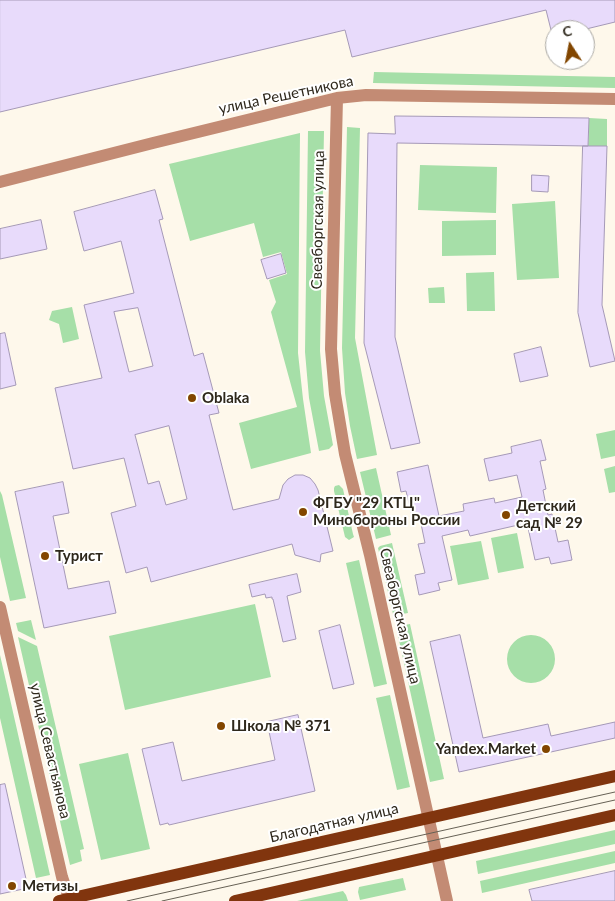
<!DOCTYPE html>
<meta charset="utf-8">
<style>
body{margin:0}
#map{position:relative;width:615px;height:901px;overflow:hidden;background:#fef8eb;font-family:Lato,sans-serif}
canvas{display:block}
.north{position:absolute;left:545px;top:20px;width:50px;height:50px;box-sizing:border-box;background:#fff;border:1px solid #aba9a4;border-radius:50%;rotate:349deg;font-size:14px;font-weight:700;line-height:20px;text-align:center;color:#2e281c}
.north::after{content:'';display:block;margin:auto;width:18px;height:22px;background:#824600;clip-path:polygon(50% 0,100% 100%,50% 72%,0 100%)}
</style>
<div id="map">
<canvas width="615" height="901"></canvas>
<div class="north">С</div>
</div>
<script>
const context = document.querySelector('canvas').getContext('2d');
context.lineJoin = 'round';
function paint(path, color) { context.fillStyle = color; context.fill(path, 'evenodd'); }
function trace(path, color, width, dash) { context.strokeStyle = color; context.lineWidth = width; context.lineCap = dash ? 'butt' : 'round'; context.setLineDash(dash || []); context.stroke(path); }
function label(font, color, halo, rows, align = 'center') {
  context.font = font + ' Lato,sans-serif'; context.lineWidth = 4; context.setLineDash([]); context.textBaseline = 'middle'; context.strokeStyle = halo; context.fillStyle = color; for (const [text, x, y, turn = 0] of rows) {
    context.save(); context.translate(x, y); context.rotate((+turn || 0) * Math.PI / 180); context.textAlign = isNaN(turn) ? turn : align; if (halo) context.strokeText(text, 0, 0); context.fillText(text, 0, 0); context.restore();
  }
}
paint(new Path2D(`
 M374,72L615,77V88L373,83Z
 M589,118L607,119V146H588Z
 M347,127L360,128L355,338L377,455L357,459L350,426L345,393L342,348Z
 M308,131H324L320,351L324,396L333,445L329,449L319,451L309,398L305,352Z
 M300,133L298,353L303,399L311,453L251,469L239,423L297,407L271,312L276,302L269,280L287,274L281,252L263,257L254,223L190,241L169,164Z
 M420,165L497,167L496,213L418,210Z
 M555,201L559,278L517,280L512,204Z
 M496,220V255L442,256V221Z
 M494,272L495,311H467L466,273Z
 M444,287L445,303H429L428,288Z
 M72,307L79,339L63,343L59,324L49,320L52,311Z
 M615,430V456L601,459L596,434Z
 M615,466V492L609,493L604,469Z
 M376,468L391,535L376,539L360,472Z
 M339,485L343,489L353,534L354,537L349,540L345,537L334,491V488L335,486Z
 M0,491L2,495L26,598L10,601L0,557Z
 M517,533L524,568L498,573L491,538Z
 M481,541L489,579L458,585L450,546Z
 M392,543L408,613L397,615L393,614L378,548L380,546Z
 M359,560L387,684L374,687L346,563Z
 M255,604L271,677L125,710L109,636Z
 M31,620L36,640L18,631L16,623Z
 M410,624L444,779L430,782L397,631L399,626Z
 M507 659a24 24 0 1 1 48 0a24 24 0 1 1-48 0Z
 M18,637L37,646L84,849L80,850L82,861L70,865Z
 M0,655L50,875L36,878L0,718Z
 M390,695L410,787L397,790L376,698Z
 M128,753L150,849L101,860L79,764Z
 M615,830V844L478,874L476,861Z
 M615,851V863L482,893L480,881Z
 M403,878L406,890L360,900L358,892L359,887Z
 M343,891L346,895L348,901H297Z`), '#a6dfa8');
const building = new Path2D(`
 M0,0H615V22L582,30H551L546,10L352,57L345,30L0,112Z
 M395,116L589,118L588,146L397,143L395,337L420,443L391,449L364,343L368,133L395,134Z
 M583,146H607L602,305L615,361L590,367L578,313Z
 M532,175L549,176L548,192L532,191Z
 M155,190L163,219L159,220L194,356L203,353L219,413L209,415L233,510L279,499L283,485L288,479L295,475H303L310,478L315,484L318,490L333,551L321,554L320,562L295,555L292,544L151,582L147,567L126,573L111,513L136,506L124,458L73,469L55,388L102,378L84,305L134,293L121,241L84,251L74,212ZM138,308L153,366L129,372L114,312ZM169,426L187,499L166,505L159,481L148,484L135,435Z
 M41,220L47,249L0,259V229Z
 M281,254L286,273L267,279L261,260Z
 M5,333L16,385L0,389V334Z
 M541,347L548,376L520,382L514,354Z
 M541,440L546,460L540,461L546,489L543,490L548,515L552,514L558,542L568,540L572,560L551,564L549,557L535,560L527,523L470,536L468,530L442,536L452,580L438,583L440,590L419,595L415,575L425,573L418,544L425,543L420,519L413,520L406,491L401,492L397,472L428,465L439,516L464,511L463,504L494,498L495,503L522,497L517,475L489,481L484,459L512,453L511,447Z
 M63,482L69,513L53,516L68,589L109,581L116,613L44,628L15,492Z
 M297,574L301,592L287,596L296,639L283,642L273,599H272V597L266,598L265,594L252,597L249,585Z
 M340,625L354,684L333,689L319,631Z
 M460,635L483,738L548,724L551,736L615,722V738L459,772L430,642Z
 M298,715L315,791L169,825L168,823L160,825L142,749L173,742L182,781L275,760L267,722Z
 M5,784L28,888L0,894V785Z
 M615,871V901H532L529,890Z`);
paint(building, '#e8dbfb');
trace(building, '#a599b7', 1);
trace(new Path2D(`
 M337,98L331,349L335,394L345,454L370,555L447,901
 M0,182L153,143L337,98L366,95L615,99
 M0,607L62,877L70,901`), '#c38b74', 12);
trace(new Path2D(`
 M59,901L615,776
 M235,901L615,815`), '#81350e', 12);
trace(new Path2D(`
 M127,901L615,792
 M162,901L615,800`), '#666054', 1);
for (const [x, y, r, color] of [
 [192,398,5,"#824600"],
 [303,512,5,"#824600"],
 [506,515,5,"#824600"],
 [45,556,5,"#824600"],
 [221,726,5,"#824600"],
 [546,749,5,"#824600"],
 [12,886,5,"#824600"]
]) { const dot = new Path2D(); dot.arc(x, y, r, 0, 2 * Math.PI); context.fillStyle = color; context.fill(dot); trace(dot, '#fff', 2); }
label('15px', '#2e281c', '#fff', [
 ["улица Решетникова",286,95,-12],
 ["Свеаборгская улица",318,220,-89],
 ["Свеаборгская улица",400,616,77],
 ["улица Севастьянова",50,751,77],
 ["Благодатная улица",334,823,-13]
]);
label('bold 15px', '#2e281c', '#fff', [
 ["Oblaka",202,398],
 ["ФГБУ \"29 КТЦ\"",313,503],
 ["Минобороны России",313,520],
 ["Детский",516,506],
 ["сад № 29",516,523],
 ["Турист",55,556],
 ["Школа № 371",231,726],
 ["Yandex.Market",536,749,"right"],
 ["Метизы",22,886]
], 'left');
</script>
